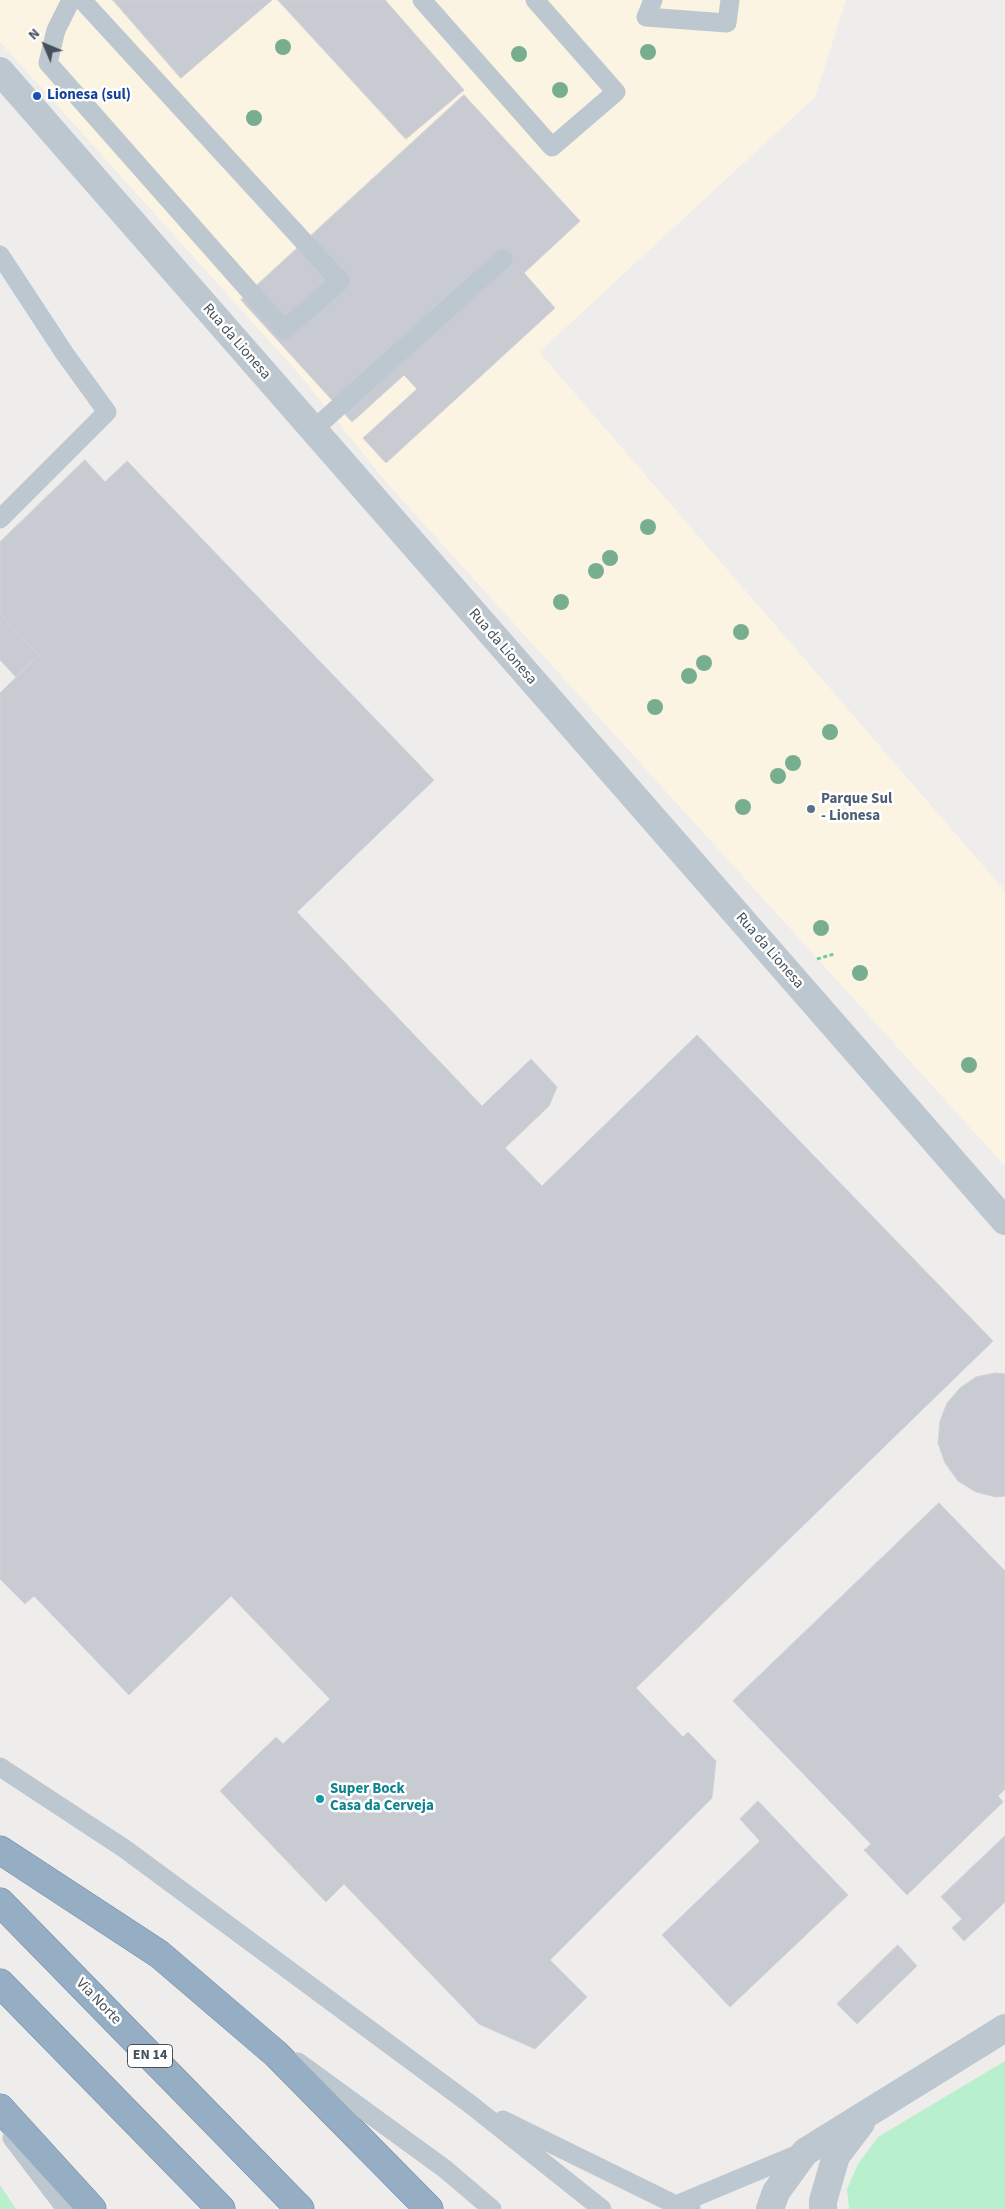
<!DOCTYPE html>
<style>
body{margin:0}
#map{position:relative;width:1005px;height:2209px;overflow:hidden;background:#efecec;font-family:"Source Sans 3",sans-serif}
canvas{display:block}
.north{position:absolute;left:20px;top:20px;width:50px;height:50px;-webkit-text-stroke:4px #fff;paint-order:stroke;rotate:315deg;font-size:14px;font-weight:700;line-height:20px;text-align:center;color:#44505a}
.north::after{content:'';display:block;margin:auto;width:18px;height:22px;background:#44505a;clip-path:polygon(50% 0,100% 100%,50% 72%,0 100%)}
</style>
<div id="map">
<canvas width="1005" height="2209"></canvas>
<div class="north">N</div>
</div>
<script>
const context = document.querySelector('canvas').getContext('2d');
context.lineJoin = 'round';
function paint(path, color) { context.fillStyle = color; context.fill(path, 'evenodd'); }
function trace(path, color, width, dash) { context.strokeStyle = color; context.lineWidth = width; context.lineCap = dash ? 'butt' : 'round'; context.setLineDash(dash || []); context.stroke(path); }
function label(font, color, halo, rows, align = 'center') {
  context.font = font + ' "Source Sans 3",sans-serif'; context.lineWidth = 5; context.setLineDash([]); context.textBaseline = 'middle'; context.strokeStyle = halo; context.fillStyle = color; for (const [text, x, y, turn = 0] of rows) {
    context.save(); context.translate(x, y); context.rotate((+turn || 0) * Math.PI / 180); context.textAlign = isNaN(turn) ? turn : align; if (halo) context.strokeText(text, 0, 0); context.fillText(text, 0, 0); context.restore();
  }
}
paint(new Path2D(`
 M0,0H846L815,97L539,352L1005,891V1166L386,482L300,375L0,42Z`), '#fcf4e3');
paint(new Path2D(`
 M1005,2061V2209H849L847,2189L858,2164L878,2137Z
 M0,2185L16,2209H0Z`), '#b8efcc');
const building = new Path2D(`
 M113,0H272L181,78Z
 M278,0H385L464,90L406,139Z
 M464,95L580,221L524,273L555,308L386,463L363,438L417,389L404,375L352,422L241,300Z
 M85,460L105,482L127,461L434,780L297,912L482,1106L531,1059L557,1087L549,1106L505,1148L542,1186L697,1035L993,1341L636,1688L683,1737L688,1732L716,1761L712,1798L550,1960L587,1997L535,2049L479,2024L344,1884L326,1902L220,1791L276,1737L283,1744L330,1699L231,1596L129,1695L34,1596L25,1604L0,1579V693L39,655L0,614V542Z
 M0,614L39,655L16,677L0,660Z
 M996,1373L1005,1374V1496L996,1497L976,1492L958,1481L945,1463L938,1443L940,1421L947,1403L960,1388L976,1377Z
 M939,1503L1005,1571V1789L998,1796L1003,1802L907,1895L864,1850L871,1844L733,1701Z
 M758,1801L848,1895L730,2007L662,1935L760,1841L740,1819Z
 M1005,1836V1902L964,1941L952,1928L962,1919L941,1897Z
 M898,1945L917,1966L857,2024L837,2004Z`);
paint(building, '#c8cbd1');
trace(building, '#d0d2d8', 1);
const trunk = new Path2D(`
 M0,1850L159,1954L276,2054L429,2209
 M0,1902L300,2209
 M0,1983L221,2209
 M0,2108L92,2209`);
trace(trunk, '#6d8ba8', 29);
trace(new Path2D(`
 M817,959L834,954`), '#6fcd9d', 3, [4, 2.5]);
trace(new Path2D(`
 M71,0L56,30L48,63L284,330L340,281L82,0
 M422,0L552,147L616,92L535,0
 M653,0L646,17L727,23L730,0
 M0,255L65,354L107,412L0,519
 M313,430L503,259
 M0,1767L125,1849L470,2104L602,2209
 M298,2062L445,2169L492,2209
 M503,2120L676,2205L691,2209
 M12,2138L66,2209
 M676,2205L803,2152`), '#bcc7cf', 19);
trace(new Path2D(`
 M0,71L1005,1221
 M770,2209L776,2192L805,2152L1005,2028
 M823,2209V2201L836,2156L861,2123`), '#bcc7cf', 28);
trace(trunk, '#96aec4', 28);
context.fillStyle = '#77ae90';
for (const [x, y] of [
 [283,47],
 [648,52],
 [519,54],
 [560,90],
 [254,118],
 [648,527],
 [610,558],
 [596,571],
 [561,602],
 [741,632],
 [704,663],
 [689,676],
 [655,707],
 [830,732],
 [793,763],
 [778,776],
 [743,807],
 [821,928],
 [860,973],
 [969,1065]
]) { context.beginPath(); context.arc(x, y, 8, 0, 2 * Math.PI); context.fill(); }
for (const [x, y, r, color] of [
 [37,96,5,"#1a4fb4"],
 [811,809,5,"#5c6f8a"],
 [320,1799,5,"#0f9aa8"]
]) { const dot = new Path2D(); dot.arc(x, y, r, 0, 2 * Math.PI); context.fillStyle = color; context.fill(dot); trace(dot, '#fff', 2); }
for (const [x, y, w] of [
 [150,2056,45]
]) { const box = new Path2D(); box.roundRect(x - w / 2, y - 11.5, w, 23, 4); context.fillStyle = '#fff'; context.fill(box); trace(box, '#44505a', 1); }
label('bold 14px', '#44505a', null, [
 ["EN 14",150,2056]
]);
label('bold 15px', '#164399', '#fff', [
 ["Lionesa (sul)",47,96]
], 'left');
label('15px', '#44505a', '#fff', [
 ["Rua da Lionesa",236,342,49],
 ["Rua da Lionesa",502,647,49],
 ["Rua da Lionesa",769,951,49],
 ["Via Norte",98,2002,46]
]);
label('bold 15px', '#4e5e75', '#fff', [
 ["Parque Sul",821,800],
 ["- Lionesa",821,817]
], 'left');
label('bold 15px', '#0d838f', '#fff', [
 ["Super Bock",330,1790],
 ["Casa da Cerveja",330,1807]
], 'left');
</script>
